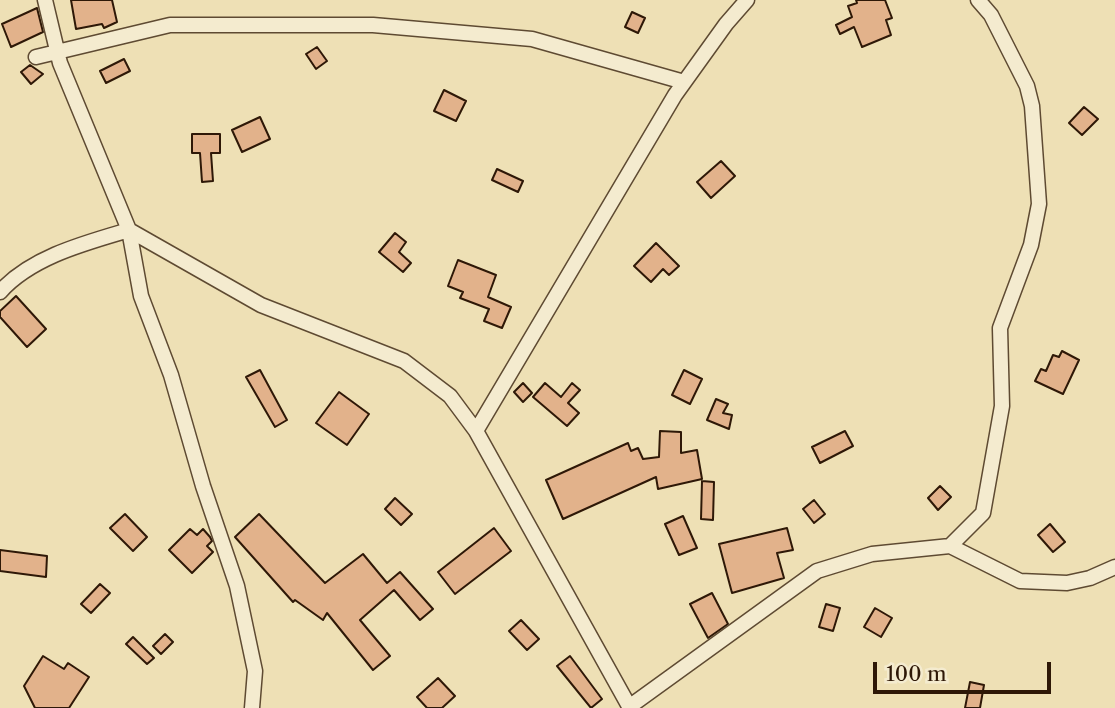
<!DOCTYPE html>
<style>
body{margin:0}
#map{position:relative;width:1115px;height:708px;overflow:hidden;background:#eee0b5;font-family:"Libre Caslon Text",serif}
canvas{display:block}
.scale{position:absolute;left:873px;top:662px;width:178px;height:32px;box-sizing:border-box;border:4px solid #2e1807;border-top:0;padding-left:9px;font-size:21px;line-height:24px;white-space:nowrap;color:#2e1807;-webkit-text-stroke:5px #f4ebcf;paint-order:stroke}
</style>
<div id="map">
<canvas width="1115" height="708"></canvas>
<div class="scale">100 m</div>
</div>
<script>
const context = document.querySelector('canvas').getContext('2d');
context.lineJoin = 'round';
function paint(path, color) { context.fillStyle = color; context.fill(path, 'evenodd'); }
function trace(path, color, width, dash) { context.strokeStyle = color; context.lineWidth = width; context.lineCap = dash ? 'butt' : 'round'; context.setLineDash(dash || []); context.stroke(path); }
const building = new Path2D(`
 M71,0H112L117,22L104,28L102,24L76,29Z
 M856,0H885L892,18L886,20L891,35L862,47L854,27L840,34L836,25L852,17L848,6L857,3Z
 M37,8L43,32L11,47L2,24Z
 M632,12L645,18L638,33L625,27Z
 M317,47L327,61L316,69L306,54Z
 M124,59L130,71L106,83L100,71Z
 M30,65L43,74L31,84L21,72Z
 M444,90L466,101L456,121L434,111Z
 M1084,107L1098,119L1082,135L1069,123Z
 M260,117L270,139L242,152L232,130Z
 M192,134H220V153H211L213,181L202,182L200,153H192Z
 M721,161L735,176L711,198L697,182Z
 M497,169L523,181L518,192L492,180Z
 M395,233L406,242L399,252L411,263L403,272L379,252Z
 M656,243L679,266L669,275L663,269L651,282L634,266Z
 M458,260L496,275L488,297L511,307L502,328L484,321L489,309L460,298L463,292L448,286Z
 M16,296L46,329L27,347L0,317V311Z
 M1062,351L1079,360L1063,394L1035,381L1041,369L1046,371L1053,355L1059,357Z
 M260,370L287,420L275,427L246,377Z
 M684,370L702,379L690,404L672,395Z
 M523,383L532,393L523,402L514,392Z
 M545,383L561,397L572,383L580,390L568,403L579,413L567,426L533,397Z
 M339,392L369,414L347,445L316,423Z
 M716,399L728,404L723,413L732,415L729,429L707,420Z
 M660,431L681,432V453L697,450L702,479L658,489L656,477L563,519L546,480L628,443L631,451L638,448L643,459L659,457Z
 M845,431L853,446L820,463L812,447Z
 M702,481L714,482L713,520L701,519Z
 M940,486L951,497L938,510L928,498Z
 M395,498L412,514L401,525L385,509Z
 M814,500L825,514L814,523L803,509Z
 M125,514L147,537L133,551L110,528Z
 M259,514L325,583L363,554L387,583L400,572L433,609L420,620L394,590L360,620L390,656L373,670L327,613L323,620L295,600L293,602L235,537Z
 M683,516L697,548L679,555L665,524Z
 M1050,524L1065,542L1053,552L1038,535Z
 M494,528L511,551L455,594L438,572Z
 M787,528L793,550L777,553L784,578L732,593L719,544Z
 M190,529L197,535L203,529L210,537L212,541L207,546L213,552L192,573L169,550Z
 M0,550L47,556L46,577L0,571Z
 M100,584L110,593L91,613L81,604Z
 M712,593L728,624L708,638L690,604Z
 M826,604L840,608L833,631L819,627Z
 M875,608L892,618L881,637L864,627Z
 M521,620L539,639L527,650L509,631Z
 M165,634L173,642L161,654L153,646Z
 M133,637L154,658L147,664L126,644Z
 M43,656L64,669L68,663L89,677L69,708H35L24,686Z
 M570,656L602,699L591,708L557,666Z
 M438,678L455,696L442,708H427L417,697Z
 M970,682L984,685L980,708H965Z`);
paint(building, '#e2b28b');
trace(building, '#2e1807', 2);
const minor = new Path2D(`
 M45,0L60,63L129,230L141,296L171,375L203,486L237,586L255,671L252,708
 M36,57L170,25H373L532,39L684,82
 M0,292C31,257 85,243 129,230L261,305L404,361L450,396L476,431L630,708
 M476,431L675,95L726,24L747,0
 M950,546L983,513L1002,406L1000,328L1031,245L1039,204L1032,106L1027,86L991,15L978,0
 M629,707L817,571L872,554L950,546L1020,581L1067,583L1090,578L1115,567`);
trace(minor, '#5e4a32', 17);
trace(minor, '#f4ebcf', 14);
</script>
